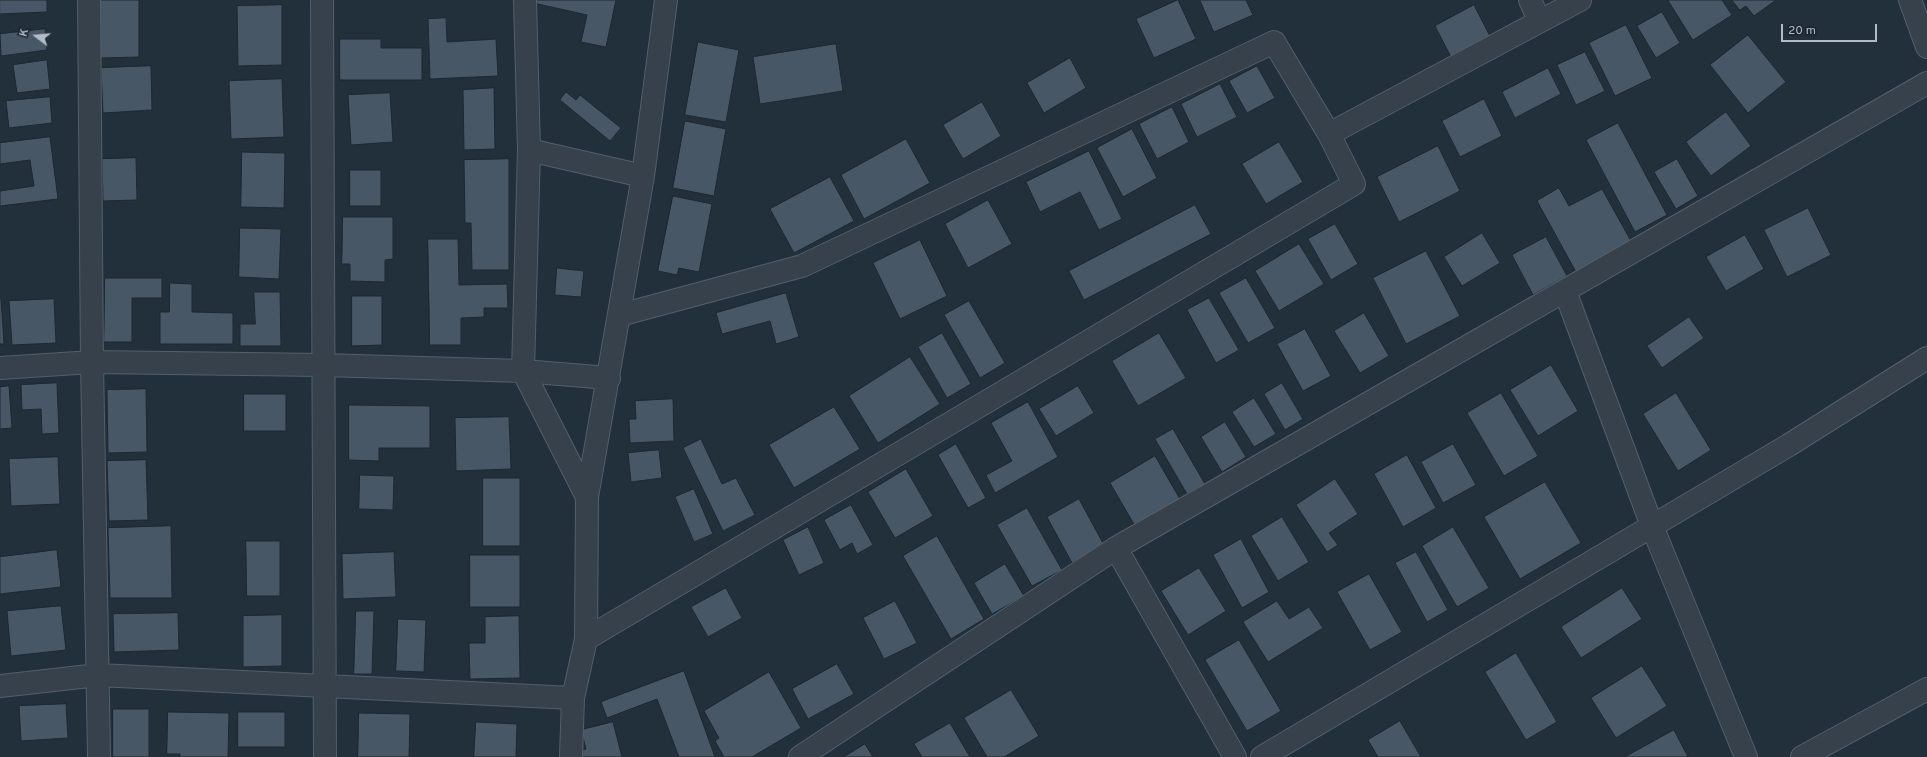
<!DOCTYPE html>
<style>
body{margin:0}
#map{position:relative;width:1927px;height:757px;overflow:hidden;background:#22303c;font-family:Overpass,sans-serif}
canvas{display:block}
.north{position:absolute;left:16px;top:16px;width:40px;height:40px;-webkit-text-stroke:3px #1b2631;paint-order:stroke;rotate:286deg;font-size:11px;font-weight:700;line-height:16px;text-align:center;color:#b1bcc8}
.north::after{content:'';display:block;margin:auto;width:14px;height:18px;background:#b1bcc8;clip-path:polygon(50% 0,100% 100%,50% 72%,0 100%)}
.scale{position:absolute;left:1781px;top:24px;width:96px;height:18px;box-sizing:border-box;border:2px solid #b1bcc8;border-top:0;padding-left:5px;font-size:12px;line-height:14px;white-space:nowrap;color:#b1bcc8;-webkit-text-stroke:3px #1b2631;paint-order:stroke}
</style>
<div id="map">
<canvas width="1927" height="757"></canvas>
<div class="north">K</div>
<div class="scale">20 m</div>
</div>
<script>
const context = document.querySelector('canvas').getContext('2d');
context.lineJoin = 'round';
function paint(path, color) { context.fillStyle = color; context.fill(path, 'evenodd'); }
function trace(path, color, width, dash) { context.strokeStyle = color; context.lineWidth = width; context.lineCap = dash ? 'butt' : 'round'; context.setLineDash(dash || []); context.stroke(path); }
const building = new Path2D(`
 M0,0H47V12L0,14Z
 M99,0H139V57L100,58Z
 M530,0H616L606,47L581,42L587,15L529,2Z
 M1178,0L1196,39L1154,58L1136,19Z
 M1200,0H1246L1253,15L1214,32Z
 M1668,0H1722L1732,15L1693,40Z
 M1732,0H1776L1754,16L1746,6L1740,10Z
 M282,5V65L238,66L237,6Z
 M1474,5L1492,40L1453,61L1435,26Z
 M1662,12L1680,43L1656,58L1637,26Z
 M446,18L447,42L496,39L498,76L430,79L428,19Z
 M1626,25L1652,78L1615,96L1589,43Z
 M45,29L47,50L1,56L0,34Z
 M1748,35L1786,82L1748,113L1710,65Z
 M340,39H381V48H422V80H340Z
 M698,42L739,50L726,122L685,115Z
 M836,44L843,91L760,104L753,57Z
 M1585,52L1605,91L1576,105L1557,65Z
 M1070,58L1086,88L1044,113L1027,83Z
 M47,60L50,89L17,93L13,65Z
 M151,66L152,110L103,113L101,68Z
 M1257,66L1275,98L1247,113L1229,81Z
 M1548,68L1561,94L1515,118L1502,92Z
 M282,79L284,137L231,139L229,81Z
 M1220,84L1237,117L1197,137L1181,104Z
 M494,88L495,149L464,150L463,90Z
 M566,92L576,100L580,95L621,128L610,141L560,100Z
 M390,93L393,142L351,145L348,95Z
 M50,97L52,123L9,128L6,101Z
 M1484,99L1502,136L1460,157L1442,121Z
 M982,102L1001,136L963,159L943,125Z
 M1172,107L1189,142L1157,159L1139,124Z
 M1726,112L1751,146L1711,176L1686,142Z
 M685,121L726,129L714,196L673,188Z
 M1618,123L1667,215L1635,232L1586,140Z
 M1132,129L1157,178L1123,197L1097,148Z
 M50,137L58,199L0,206V191L34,186L30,160L0,164V143Z
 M906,139L930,183L864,219L841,175Z
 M1279,142L1303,182L1266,204L1242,164Z
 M1438,146L1460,191L1399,222L1377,177Z
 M1089,151L1122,219L1099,230L1080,192L1040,212L1026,182Z
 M242,152L285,153L284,208L241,207Z
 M136,158L137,200L103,201L102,159Z
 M509,159V270H472L471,223H465L464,160Z
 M1677,159L1698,196L1676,209L1654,172Z
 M350,170H381V206H350Z
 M830,177L854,221L794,253L770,209Z
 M1559,188L1569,206L1602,189L1631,241L1576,272L1537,201Z
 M673,196L712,204L699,272L679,268L677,275L658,271Z
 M988,200L1012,244L968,268L945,224Z
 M1195,205L1211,234L1084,300L1069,271Z
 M1808,208L1831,255L1787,277L1764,230Z
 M343,217H393V259L385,260V282L350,281V264H342Z
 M1335,224L1358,264L1331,280L1308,239Z
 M240,228L281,229L279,279L239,277Z
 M1482,233L1500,263L1462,286L1444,257Z
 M1745,235L1764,269L1726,291L1706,257Z
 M1546,237L1567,276L1533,295L1512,255Z
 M428,239H458L459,285L507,284L508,308H484V317L461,318V345H430Z
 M920,240L947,296L900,319L873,263Z
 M1299,244L1324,284L1279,311L1255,271Z
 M1426,251L1460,316L1406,344L1373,278Z
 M557,268L584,271L581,297L555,295Z
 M105,278H162V298H132V342H104Z
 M1246,278L1275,328L1248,343L1219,293Z
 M170,283L192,284V312L233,313V344H160V312H169Z
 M254,292H280L281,346H240V324H255Z
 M786,293L799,337L776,344L770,321L722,334L716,313Z
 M352,296H382V345L352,346Z
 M0,298H1L4,344H0Z
 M1209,298L1239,350L1216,363L1187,310Z
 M54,299L56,343L12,345L9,301Z
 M969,301L1005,363L980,378L944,315Z
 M1364,313L1389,356L1360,373L1334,331Z
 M1689,317L1704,338L1662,368L1647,346Z
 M1305,329L1331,376L1303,391L1277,344Z
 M942,333L971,384L947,398L918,347Z
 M1159,333L1186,378L1138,406L1112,361Z
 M910,357L940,404L878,443L849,396Z
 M1551,365L1578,411L1538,436L1510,390Z
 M57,383L59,433L42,434L41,409L22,410L21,385Z
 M1282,383L1303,419L1285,430L1264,394Z
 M9,386L12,428L0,429V387Z
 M1078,386L1094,413L1056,436L1039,409Z
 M146,389L147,452L108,453L107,390Z
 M1501,393L1538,456L1504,476L1467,413Z
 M1676,393L1711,450L1678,471L1643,414Z
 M244,394H286V431H244Z
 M1254,398L1276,434L1254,447L1232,412Z
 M673,399L674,441L630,443L629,419H636L635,401Z
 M1028,402L1058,457L995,493L986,475L1012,461L991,423Z
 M349,405L430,406V448H379V461L349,460Z
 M834,407L860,449L794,488L769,445Z
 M509,417L511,469L456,471L455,418Z
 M1225,422L1246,457L1222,472L1201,437Z
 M1173,429L1205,484L1187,494L1155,439Z
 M701,439L722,484L736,478L755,515L723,531L683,448Z
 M956,444L986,498L968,508L938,455Z
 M1453,444L1476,485L1443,503L1421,462Z
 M659,450L662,478L631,482L628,453Z
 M1407,455L1436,508L1403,527L1374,474Z
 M1155,456L1180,499L1135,526L1110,483Z
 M58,457L60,504L11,506L9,459Z
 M146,460L148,520L109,521L107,461Z
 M906,469L933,516L895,538L868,492Z
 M360,475L394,476L393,510L359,509Z
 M483,478H520V546H483Z
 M1335,479L1358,514L1329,533L1338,545L1327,552L1296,505Z
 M1545,482L1581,543L1520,579L1484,517Z
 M694,489L713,534L694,542L675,497Z
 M1079,499L1104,545L1072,563L1047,517Z
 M851,505L873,545L857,554L852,543L840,550L824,520Z
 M1027,508L1062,570L1032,586L997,525Z
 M1282,517L1309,562L1278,581L1251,536Z
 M171,526L172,598H110L108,528Z
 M808,527L824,563L799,575L783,540Z
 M1453,527L1489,588L1457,607L1422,546Z
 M937,536L984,619L951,639L903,556Z
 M1241,539L1269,592L1242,608L1213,555Z
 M246,541H280V596H247Z
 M57,550L61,587L0,594V557Z
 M394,552L396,597L343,599L342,554Z
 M1416,552L1448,610L1427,622L1395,563Z
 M470,555H520V607H470Z
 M1005,564L1024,596L992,614L974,583Z
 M1199,568L1226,611L1188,635L1161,591Z
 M1369,574L1402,632L1370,650L1337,592Z
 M726,588L742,618L708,637L691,607Z
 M1622,588L1642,619L1581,658L1561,627Z
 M895,601L917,643L884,659L863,618Z
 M1277,601L1289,619L1309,607L1323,628L1268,662L1243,622Z
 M61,606L66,650L11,656L7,611Z
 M356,611H374L372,674H354Z
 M178,613L179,650L114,652L113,614Z
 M282,615V666L243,667V616Z
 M519,616L520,678L470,679L469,643H485V617Z
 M398,619L426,620L424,672L396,671Z
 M1239,640L1281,711L1247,731L1205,660Z
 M1516,653L1557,722L1526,740L1485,672Z
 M837,664L854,694L808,719L792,689Z
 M1642,666L1667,706L1616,738L1591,698Z
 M684,671L715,757H679L657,699L607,718L601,702Z
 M769,672L801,728L752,757H724L715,741L719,738L704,711Z
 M1011,690L1039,736L1004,757H987L964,718Z
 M66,704L68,738L21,741L19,706Z
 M113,709H149V757H113Z
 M168,712L229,713L228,757H180V754H167Z
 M238,712H285V747H238Z
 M359,713L410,714L409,757H358Z
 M1400,721L1421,757H1378L1368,740Z
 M476,722L517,724L516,757H474Z
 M613,722L622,757H581L579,751L586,749L581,730Z
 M950,723L970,757H922L914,744Z
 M1674,730L1688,757H1625Z
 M865,744L873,757H844Z`);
paint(building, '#485765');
trace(building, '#1d2833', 1);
const minor = new Path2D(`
 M89,0L92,362L99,757
 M322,0L325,757
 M525,0L529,150L523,371L587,497
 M1530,0L1539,20
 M1910,0L1927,47
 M1329,134L1580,0
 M529,150L643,176
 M1565,291L1652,526L1746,757
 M0,368L92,362L323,365L523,371L609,378
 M1116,548L1235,757
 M586,639L1354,184L1329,134L1274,42L802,266L620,315
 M0,686L98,675L573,698
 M571,757L573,698L586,639L587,497L643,176L666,0
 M800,757L1116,548L1927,83
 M1262,757L1789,445L1927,358
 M1802,757L1927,689`);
trace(minor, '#545f6a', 24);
trace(minor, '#36414c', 22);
</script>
